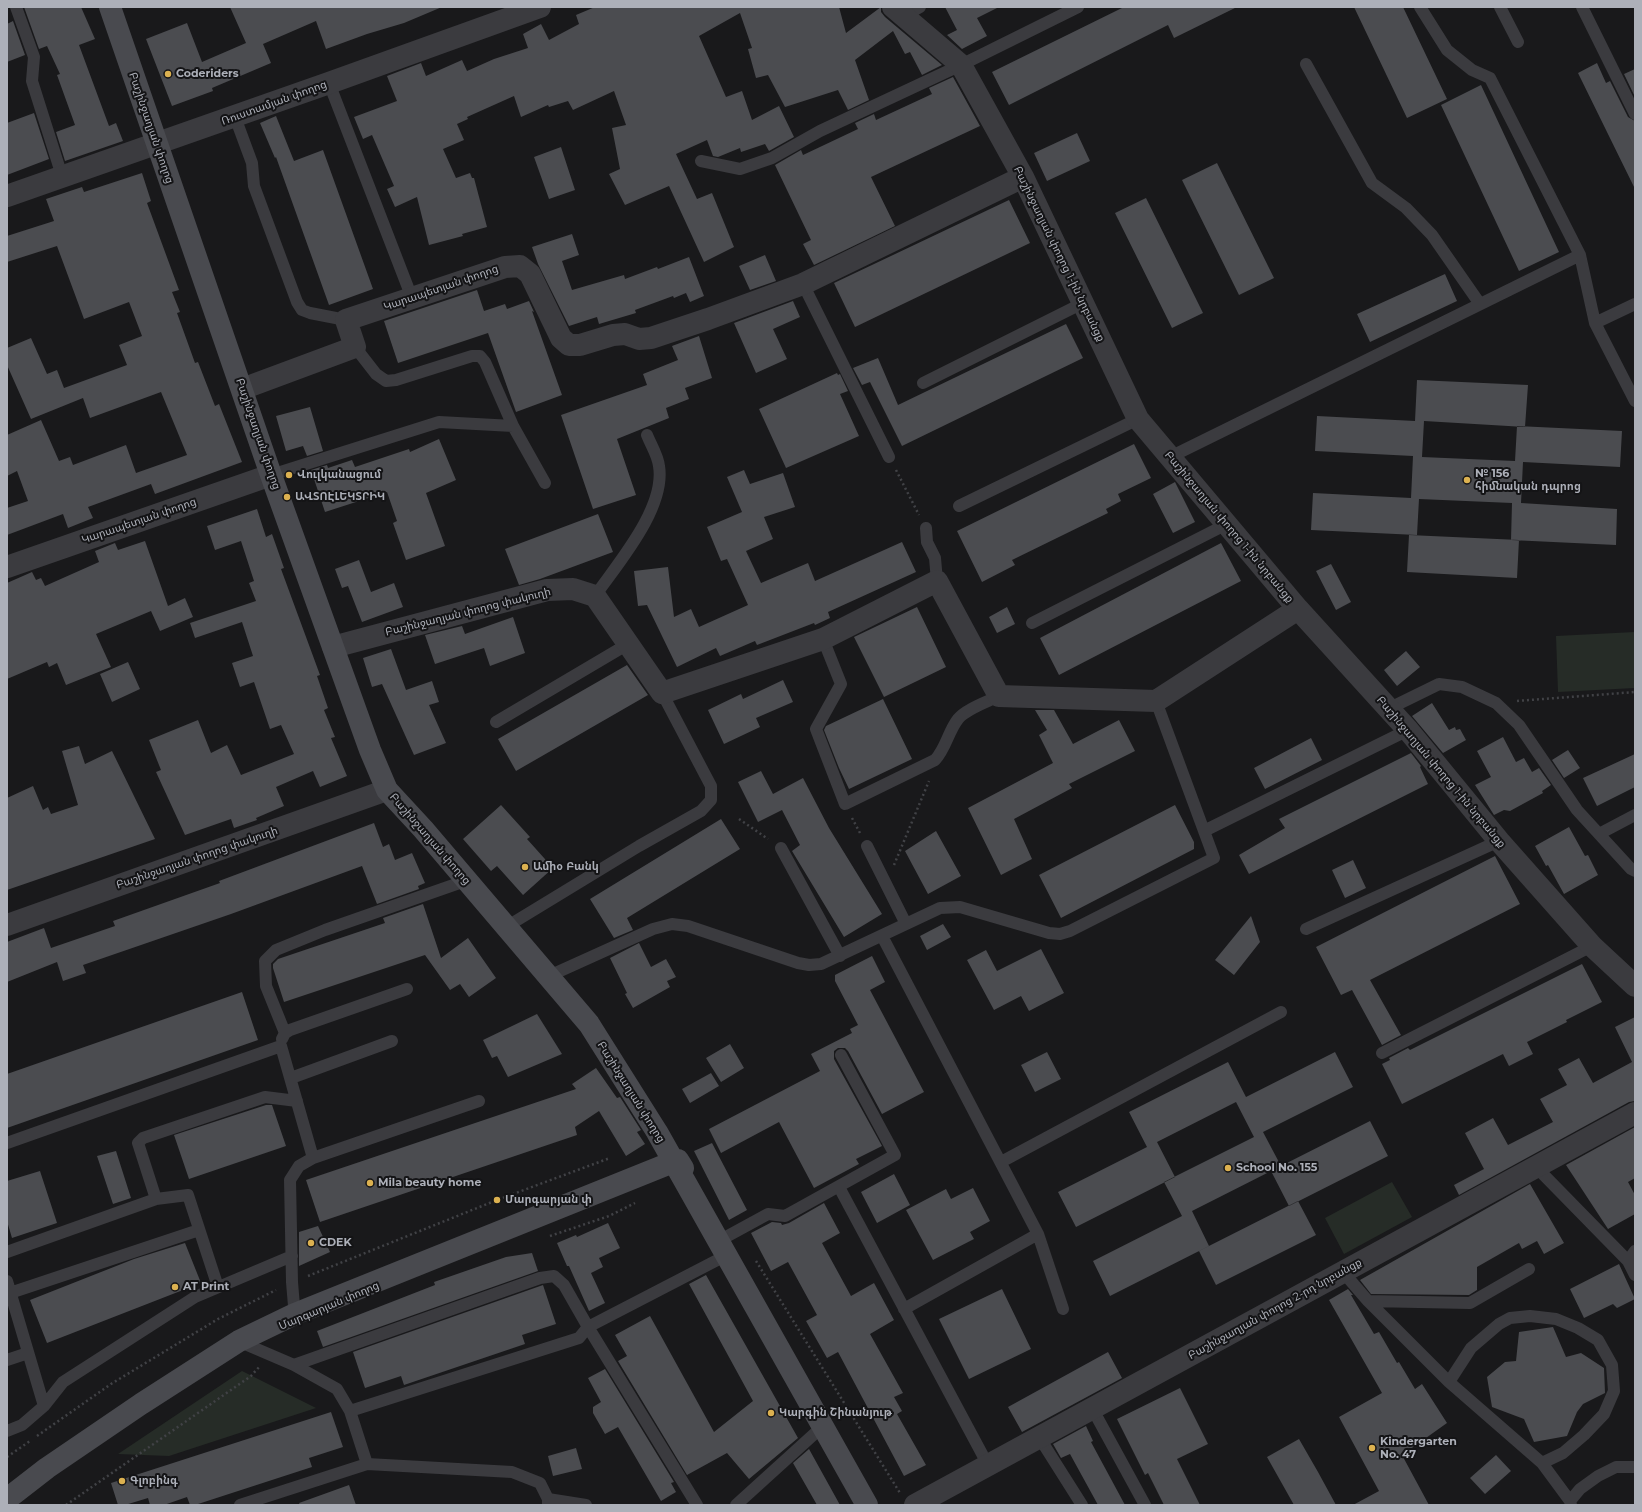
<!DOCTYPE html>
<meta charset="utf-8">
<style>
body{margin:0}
#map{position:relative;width:1642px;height:1512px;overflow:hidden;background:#19191b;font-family:Montserrat,sans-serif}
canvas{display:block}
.frame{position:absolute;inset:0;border:8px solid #adb0b9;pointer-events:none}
</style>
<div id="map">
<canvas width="1642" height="1512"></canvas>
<div class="frame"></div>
</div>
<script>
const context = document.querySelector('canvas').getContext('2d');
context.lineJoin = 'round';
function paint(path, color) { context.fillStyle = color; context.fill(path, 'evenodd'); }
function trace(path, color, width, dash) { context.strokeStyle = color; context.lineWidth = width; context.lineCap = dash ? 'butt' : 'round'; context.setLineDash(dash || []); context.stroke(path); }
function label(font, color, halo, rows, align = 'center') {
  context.font = font + ' Montserrat,"Noto Sans Armenian",sans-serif'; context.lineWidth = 4; context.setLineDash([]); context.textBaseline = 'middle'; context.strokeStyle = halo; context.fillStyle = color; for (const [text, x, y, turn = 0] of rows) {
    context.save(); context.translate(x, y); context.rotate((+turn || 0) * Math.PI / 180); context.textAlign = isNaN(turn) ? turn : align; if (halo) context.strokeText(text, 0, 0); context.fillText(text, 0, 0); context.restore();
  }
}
paint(new Path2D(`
 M1635,632V688L1558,692L1556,636Z
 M1392,1182L1412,1217L1344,1254L1325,1218Z
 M242,1371L316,1408L169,1456L118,1454Z`), '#262c27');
paint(new Path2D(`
 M24,7H81L95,39L79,45L109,126L116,123L123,141L65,161L56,132L75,125L57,75L60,74L47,46L39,49Z
 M230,7H442L404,23L367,34L326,49L316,21L263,44L271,63L212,88L213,91L172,106L146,39L187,23L202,62L246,43Z
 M595,7H839L846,33L881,7V12L885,17L942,65L922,75L910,52L905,54L893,31L855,60L869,100L848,110L838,90L785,107L768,75L756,78L748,49L752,48L740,13L699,36L726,97L742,91L752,120L779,106L794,137L769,151L765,144L741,152L740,148L718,157L713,156L707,140L676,154L697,199L712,193L734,247L704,262L669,186L625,205L609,174L620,169L612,128L626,125L614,91L573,110L568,101L549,107L548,105L521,117L514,96L467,117L468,119L457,124L464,140L443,149L456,178L470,173L472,178H474L487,227L462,234L463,236L429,245L417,197L395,207L387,189L394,186L372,135L363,139L354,117L397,101L387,76L421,63L426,76L462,60L467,71L494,59L528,48L523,34L541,24L549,40L579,24L576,15Z
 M945,7H999L977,18L987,36L962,49L947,35L957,30Z
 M1124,7H1237L1174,38L1168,25L1009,105L992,72Z
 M1354,7H1403L1447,99L1407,118Z
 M13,21L25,55L7,62V24Z
 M1597,63L1606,83L1610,81L1628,117L1635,121V189L1578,73Z
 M1635,69V97L1624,74Z
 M953,77L980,126L871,177L895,226L814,265L803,244L811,240L775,165L801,150L803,155L858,129L855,123L874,114L876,120L932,94L929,88Z
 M1481,85L1559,252L1519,271L1441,105Z
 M34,113L49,159L7,175V123Z
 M276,116L294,161L323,150L373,289L329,305L276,157L275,158L260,123Z
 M1077,133L1090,161L1047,181L1034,153Z
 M561,147L575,190L549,199L534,157Z
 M1217,163L1274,278L1239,295L1182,180Z
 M142,173L151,201L147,203L179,290L172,292L180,312L177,313L195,363L198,362L215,406L219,404L242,462L155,494L151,484L88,507L93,518L68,528L63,514L7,535V508L28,501L17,471L7,476V435L41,420L59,461L70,457L73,465L126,445L136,473L187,455L161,392L90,418L83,398L31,419L7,365V348L31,338L47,374L57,370L64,388L127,365L119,345L142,336L129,302L84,319L57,246L7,262V236L54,221L46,199L82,187L84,192Z
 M1146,198L1203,313L1172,328L1115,213Z
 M1009,200L1030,243L855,327L834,283Z
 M572,234L579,255L562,261L572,290L624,275L625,279L657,267L658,269L689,257L704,296L690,302L686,293L674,298L673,296L635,310L636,313L599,324L597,317L569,326L538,264L532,247Z
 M765,255L776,281L750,290L739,266Z
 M1445,274L1457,301L1370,342L1357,314Z
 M477,290L484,311L505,304L507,309L529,301L534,312L532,311L562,395L516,412L488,333L398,363L384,321Z
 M793,301L800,317L773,329L787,359L756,373L734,323Z
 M1066,324L1083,358L902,446L870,382L862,385L853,368L878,358L898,405Z
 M699,336L712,378L685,388L689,399L666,408L669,418L617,439L636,495L593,509L561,415L647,385L643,374L678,360L672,346Z
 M837,373L838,375L840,374L848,391L840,394L859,436L786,468L759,409Z
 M1417,380L1528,385L1525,427L1424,421L1422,457L1515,461L1517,426L1622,431L1620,467L1523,462L1521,503L1617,509L1616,545L1511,540L1512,503L1419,499L1417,535L1311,530L1313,493L1411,498L1413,456L1315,451L1317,416L1415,421Z
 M310,407L323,451L307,456L303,446L286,451L276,416Z
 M439,439L456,480L426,493L445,546L406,560L393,523L397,521L387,492L325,512L311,470L327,465L328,468L352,460L355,467L409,449L410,452Z
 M1134,444L1151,478L1118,494L1121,501L1106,509L1108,513L1012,560L1015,565L982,582L957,531Z
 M744,470L750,484L783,473L795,507L764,517L773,539L746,551L761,583L808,563L815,581L902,542L916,572L828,612L830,618L815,625L814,623L757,645L755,641L720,656L716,648L677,667L647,605L638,606L634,571L668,567L674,617L691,609L699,627L748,605L727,559L721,561L707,527L742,512L727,477Z
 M1175,482L1195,522L1173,533L1153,494Z
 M257,509L266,537L272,534L284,568L281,569L320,675L317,676L328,708L324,710L335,737L331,738L347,776L320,787L313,771L276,787L284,806L256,818L257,820L234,828L231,819L185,835L156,772L161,770L149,740L198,720L211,753L227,745L241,775L294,754L281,725L270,729L254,682L240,687L232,663L253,656L242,622L195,638L190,623L256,601L249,583L254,581L241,541L215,550L207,526Z
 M598,514L613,552L540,579L519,585L505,549Z
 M1409,535L1519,540L1517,578L1407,572Z
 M145,541L168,606L185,598L193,617L160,631L151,611L96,634L111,667L66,685L57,663L49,667L47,662L7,679V583L32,572L36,580L41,578L45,586L99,562L95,551L115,543L118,550Z
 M1221,543L1241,581L1059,675L1040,638Z
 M359,560L371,592L394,583L403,607L362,622L348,586L342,588L335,569Z
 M1331,564L1351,602L1336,610L1316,571Z
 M917,607L946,667L884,697L854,637Z
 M1007,607L1015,624L997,633L989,617Z
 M513,617L525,653L490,666L484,648L435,664L425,635L462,626L465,634Z
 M391,649L406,690L432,681L439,702L429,705L446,743L414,755L382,684L372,687L363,658Z
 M1406,651L1420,667L1397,686L1384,670Z
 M128,662L140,689L112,702L100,674Z
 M627,665L648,695L516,771L498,739Z
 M783,680L793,702L756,718L760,727L724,744L708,710L741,694L743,699Z
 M883,699L912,759L849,789L839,768L824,730L826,726Z
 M1432,703L1449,730L1455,727L1456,730L1460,729L1466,740L1443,753L1412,716Z
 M1035,710H1054L1073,744L1119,720L1135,751L1069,784L1072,788L1014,819L1032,859L1001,875L968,808L1053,763L1039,735L1047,730Z
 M1503,737L1516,762L1524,758L1532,772L1539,768L1551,785L1542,791L1543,793L1510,811L1504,810L1494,815L1475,785L1491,777L1477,751Z
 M1311,738L1322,760L1265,789L1254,768Z
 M79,746L85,764L112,751L155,839L7,890V798L33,786L43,810L48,807L51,814L78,805L62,751Z
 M1568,750L1580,768L1564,778L1552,760Z
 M1411,753L1421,766L1420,767L1428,784L1249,874L1239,855L1285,828L1279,819Z
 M1635,754V787L1597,806L1583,778Z
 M761,771L773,794L803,778L829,828L882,914L844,937L792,851L800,845L782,810L758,822L738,782Z
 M501,805L530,837L527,839L553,868L523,895L497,866L491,871L463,839Z
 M1175,805L1194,842V849L1061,918L1039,875Z
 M721,819L740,849L627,918L633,930L614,938L590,899Z
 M374,823L383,847L389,844L395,860L412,853L425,883L418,886L419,889L377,904L362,866L231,914L83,965L86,973L63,981L57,962L7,982V942L44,928L51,948L115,926L113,921L220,883L219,881Z
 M1569,827L1585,856L1588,855L1598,875L1564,894L1548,865L1546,866L1535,846Z
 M936,831L961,876L928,894L905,851Z
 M1495,856L1520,904L1370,980L1401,1035L1382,1045L1352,990L1341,995L1316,947Z
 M1353,860L1366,888L1345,898L1332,870Z
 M423,904L441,958L468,938L496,978L469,997L460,984L450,990L425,955L284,1002L273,968V964L278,959L385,923L383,918Z
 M1251,916L1260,942L1234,975L1215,960Z
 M943,924L951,937L927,950L920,936Z
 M639,943L651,967L666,959L676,977L667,981L670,987L633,1008L625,994L627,993L610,958Z
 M1041,949L1064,993L1029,1011L1021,996L994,1010L967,960L986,950L997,971Z
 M872,956L885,982L870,990L924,1092L882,1114L848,1051L845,1048H838L834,1051V1059L882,1146L856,1159L859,1164L814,1188L779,1122L721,1153L709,1129L820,1071L811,1054L852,1033L850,1029L858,1025L835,981V975Z
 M1582,964L1602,1002L1566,1020L1567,1022L1527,1042L1533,1054L1509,1066L1503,1054L1402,1104L1382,1064L1390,1060L1389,1058L1408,1048L1410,1050Z
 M242,992L258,1040L7,1128V1074Z
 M537,1014L562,1054L508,1077L497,1056L492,1058L483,1040Z
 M1635,1017V1101L1629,1102L1459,1195L1454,1185L1484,1169L1465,1133L1493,1118L1508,1145L1553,1122L1540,1099L1567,1085L1558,1069L1579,1058L1593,1083L1632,1062L1615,1027Z
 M730,1044L744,1068L721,1082L706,1058Z
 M1047,1052L1061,1079L1035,1092L1021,1065Z
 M1335,1052L1353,1087L1263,1132L1281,1166L1192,1211L1209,1246L1110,1296L1093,1261L1182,1216L1164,1182L1254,1137L1236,1102L1157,1142L1175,1177L1076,1227L1058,1192L1147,1147L1129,1112L1228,1062L1246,1097Z
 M596,1068L617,1098L620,1097L641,1130L637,1132L645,1144L626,1156L599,1111L575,1127L577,1135L320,1222L306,1180L576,1089L572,1084Z
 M711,1073L719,1086L690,1103L682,1089Z
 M266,1105H272L286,1146L189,1179L174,1135Z
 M1370,1121L1388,1156L1289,1206L1271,1171Z
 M1635,1127V1178L1628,1182L1635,1195V1214L1608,1229L1566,1165Z
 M712,1143L747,1210L729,1220L694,1151Z
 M116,1151L131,1198L113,1204L97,1156Z
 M40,1171L57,1223L12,1238L7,1221V1181Z
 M894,1174L910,1205L877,1223L861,1192Z
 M1530,1184L1564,1243L1544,1254L1537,1241L1522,1249L1519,1243L1477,1267V1290L1469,1295L1371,1294L1360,1280Z
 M973,1188L990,1221L970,1232L974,1239L933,1260L906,1210L946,1189L951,1199Z
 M1298,1201L1316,1235L1216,1285L1199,1251Z
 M824,1203L840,1233L822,1243L851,1296L874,1283L894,1320L870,1334L903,1393L894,1397L902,1411L897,1414L926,1465L904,1476L838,1352L827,1358L806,1321L817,1315L788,1262L771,1271L751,1233L772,1222L781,1223L782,1225L789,1223Z
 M608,1223L620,1248L599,1258L603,1267L591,1273L605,1303L589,1311L569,1266H567L557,1243L576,1235L577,1237Z
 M318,1226L330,1252L299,1266V1232Z
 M185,1243L201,1283L47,1343L30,1300L134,1259Z
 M532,1253L538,1271L323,1347L317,1331L435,1285L434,1282L506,1257Z
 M1619,1264L1635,1299L1617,1308L1613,1304L1584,1318L1570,1289Z
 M706,1275L798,1438L749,1479L727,1453L687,1475L618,1361L627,1356L615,1335L650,1316L714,1432L753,1401L689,1284Z
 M543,1285L556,1324L522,1335L525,1344L404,1385L401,1376L365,1388L353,1352Z
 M1002,1289L1031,1349L969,1379L939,1319Z
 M1348,1289L1353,1295H1351L1374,1334L1379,1332L1397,1363L1399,1362L1415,1389L1422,1384L1447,1423L1402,1455L1429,1505H1353L1379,1491L1339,1417L1382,1393L1329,1300Z
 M1553,1327L1566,1357L1581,1353L1604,1368L1605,1393L1583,1404L1577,1412L1567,1436L1534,1442L1524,1419L1492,1407L1487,1377L1505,1362L1516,1361L1519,1332Z
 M1108,1352L1122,1378L1022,1432L1008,1407Z
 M605,1369L674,1482L671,1483L676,1492L661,1501L618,1427L605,1434L593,1413V1407L601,1402L588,1378Z
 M1180,1388L1208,1444L1177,1459L1200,1505H1164L1148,1473L1145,1475L1117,1419Z
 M331,1412L343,1447L309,1458L312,1467L195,1505H190L187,1497L164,1505H150L148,1498L125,1505H118L111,1483Z
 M1086,1426L1093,1441L1091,1442L1125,1505H1098L1070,1454L1061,1458L1053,1444Z
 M1299,1439L1318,1472L1336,1505H1294L1267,1457Z
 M576,1448L582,1469L553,1476L548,1456Z
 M809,1449L840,1505H817L793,1463Z
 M1496,1455L1511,1471L1485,1494L1470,1478Z
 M349,1485L356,1505H300L299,1503Z`), '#4b4c50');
trace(new Path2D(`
 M896,470L919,515
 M1517,701L1635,692
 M852,818L860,833
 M739,819L768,839
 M894,865L929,781
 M550,1236L609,1216L635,1203
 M756,1261L900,1493
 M308,1276L497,1200L610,1158
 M37,1436L111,1384L218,1319L276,1290
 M7,1457L30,1441
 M66,1505L251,1376L260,1366`), '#414246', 2.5, [2, 3]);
trace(new Path2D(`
 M16,7L34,57L32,81L62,176
 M1420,7L1447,50L1472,70L1490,78L1580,255L1595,323L1635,401
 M1500,7L1518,42
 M1582,7L1635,114
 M904,16L920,7
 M1306,64L1372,183L1406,208L1432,235L1480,304
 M329,83L412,298
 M235,117L252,163L254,186L297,302L302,310L310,313L346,320
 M701,161L740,169L772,158L820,131L961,65L1078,7
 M803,284L889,457
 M1595,323L1635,304
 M355,347L376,374L386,381L396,380L472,356H480L485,362L513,426L545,483
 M923,383L1083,303
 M1170,457L1580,255
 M271,475L439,422L513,426
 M959,506L1138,419
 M926,528L927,542L935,558L937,581
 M595,596C618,563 666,508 659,466C658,456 651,445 647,435
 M1032,623L1227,524
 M823,639L841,684L816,729L845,804L935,760C946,748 948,732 958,719C966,709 987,702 999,696
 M1388,709L1439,684L1462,687L1496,703L1519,725L1577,810L1631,869L1635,871
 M496,722L628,644
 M1204,831L1408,730
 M1599,834L1635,815
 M867,846L906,924
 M781,848L840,956
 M506,927L639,846L701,811L711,800V786L662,693
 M1306,929L1499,841
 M882,936L1038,1234L1063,1309
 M549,976L653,929L672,924L688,926L798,963L809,965L821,964L940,908L960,907L1049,933L1060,934L1070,931L1214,858L1156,701
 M285,1033L266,986L265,961L276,950L325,930L465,881
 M282,1039L285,1033L290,1030L407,989
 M1382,1053L1592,946
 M291,1078L392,1041
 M7,1143L281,1046L313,1158
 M1001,1162L1281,1012
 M1536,1167L1628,1261L1635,1275
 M839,1187L988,1465
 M156,1199L138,1143L143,1138L265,1097L297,1101
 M724,1238L768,1214L785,1216L895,1155L841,1055
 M7,1252L156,1199L188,1195L218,1287
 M1628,1261L1635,1251
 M1343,1272L1368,1301L1449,1382L1542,1463L1570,1501L1571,1505
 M7,1281L44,1406
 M10,1293L199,1230
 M1368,1301L1470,1303L1529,1269
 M904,1309L1038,1234
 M295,1318L292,1282L290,1180L299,1166L313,1158L479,1101
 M245,1344L294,1365L337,1389L350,1411L367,1464L512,1472L540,1483L548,1499V1505
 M7,1360L28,1353
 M294,1365L540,1278L554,1276L564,1285L588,1327L579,1338L350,1411
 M1449,1382L1471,1348L1499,1324L1510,1318L1530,1316L1556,1319L1578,1328L1598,1340L1612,1365L1614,1391L1604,1414L1584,1435L1563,1453L1542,1463
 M1092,1408L1145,1505
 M7,1431L22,1425L44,1406L63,1382L195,1297L292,1256
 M1039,1437L1082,1505
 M548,1499L586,1505
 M1570,1501L1580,1489L1598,1476L1616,1467H1635
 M240,1505L367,1464
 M697,1505L588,1327L727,1255
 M736,1505L823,1426`), '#3b3b3f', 12);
trace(new Path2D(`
 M893,7L961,65L1023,177L1138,419L1298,609L1408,730L1499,841L1592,946L1635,986
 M7,196L329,83L540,7
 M242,389L355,347L346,320L505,267L520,266L530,274L561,338L569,345H580L613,335L625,334L639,339L651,338L708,319L803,284L1023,177
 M7,567L271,475
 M333,647L547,590L573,589L595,596L662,693L823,639L937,581L999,696L1156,701L1298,609
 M7,925L387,790
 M915,1505L1635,1113`), '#3b3b3f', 22);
trace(new Path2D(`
 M110,7L271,475L370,750L387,790L423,829L589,1024L657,1132L867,1505
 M7,1499L47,1468L141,1404L239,1341L295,1314L678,1160L683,1168`), '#494a4f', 22);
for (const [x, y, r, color] of [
 [168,74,4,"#dcb150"],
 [289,475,4,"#dcb150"],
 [1467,480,4,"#dcb150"],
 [287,497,4,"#dcb150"],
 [525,867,4,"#dcb150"],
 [1228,1168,4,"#dcb150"],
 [370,1183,4,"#dcb150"],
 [497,1200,4,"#dcb150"],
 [311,1243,4,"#dcb150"],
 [175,1287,4,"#dcb150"],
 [771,1413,4,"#dcb150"],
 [1372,1448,4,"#dcb150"],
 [122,1481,4,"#dcb150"]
]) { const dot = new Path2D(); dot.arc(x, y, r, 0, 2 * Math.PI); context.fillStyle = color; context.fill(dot); trace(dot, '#141416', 1.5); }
label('bold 11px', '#adb0b9', '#141416', [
 ["Coderiders",176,74],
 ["№ 156",1475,474],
 ["հիմնական դպրոց",1475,487],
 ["Վուլկանացում",297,475],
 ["ԱՎՏՈԷԼԵԿՏՐԻԿ",295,497],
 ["Ամիօ Բանկ",533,867],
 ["School No. 155",1236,1168],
 ["Mila beauty home",378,1183],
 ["Մարգարյան փ",505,1200],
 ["CDEK",319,1243],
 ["AT Print",183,1287],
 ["Կարգին Շինանյութ",779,1413],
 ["Kindergarten",1380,1442],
 ["No. 47",1380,1455],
 ["Գլոբինգ",130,1481]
], 'left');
label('11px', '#adb0b9', '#141416', [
 ["Ռուստամյան փողոց",274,103,-20],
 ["Բաշինջաղյան փողոց",151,128,71],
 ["Բաշինջաղյան փողոց 1-ին նրբանցք",1059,254,64],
 ["Կարապետյան փողոց",441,288,-19],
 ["Բաշինջաղյան փողոց",258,434,71],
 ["Կարապետյան փողոց",139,521,-19],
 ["Բաշինջաղյան փողոց 1-ին նրբանցք",1229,527,50],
 ["Բաշինջաղյան փողոց փակուղի",468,612,-14],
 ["Բաշինջաղյան փողոց 1-ին նրբանցք",1441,772,50],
 ["Բաշինջաղյան փողոց",430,839,49],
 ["Բաշինջաղյան փողոց փակուղի",197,858,-19],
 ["Բաշինջաղյան փողոց",631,1092,58],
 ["Մարգարյան փողոց",329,1306,-23],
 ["Բաշինջաղյան փողոց 2-րդ նրբանցք",1275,1309,-29]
]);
</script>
